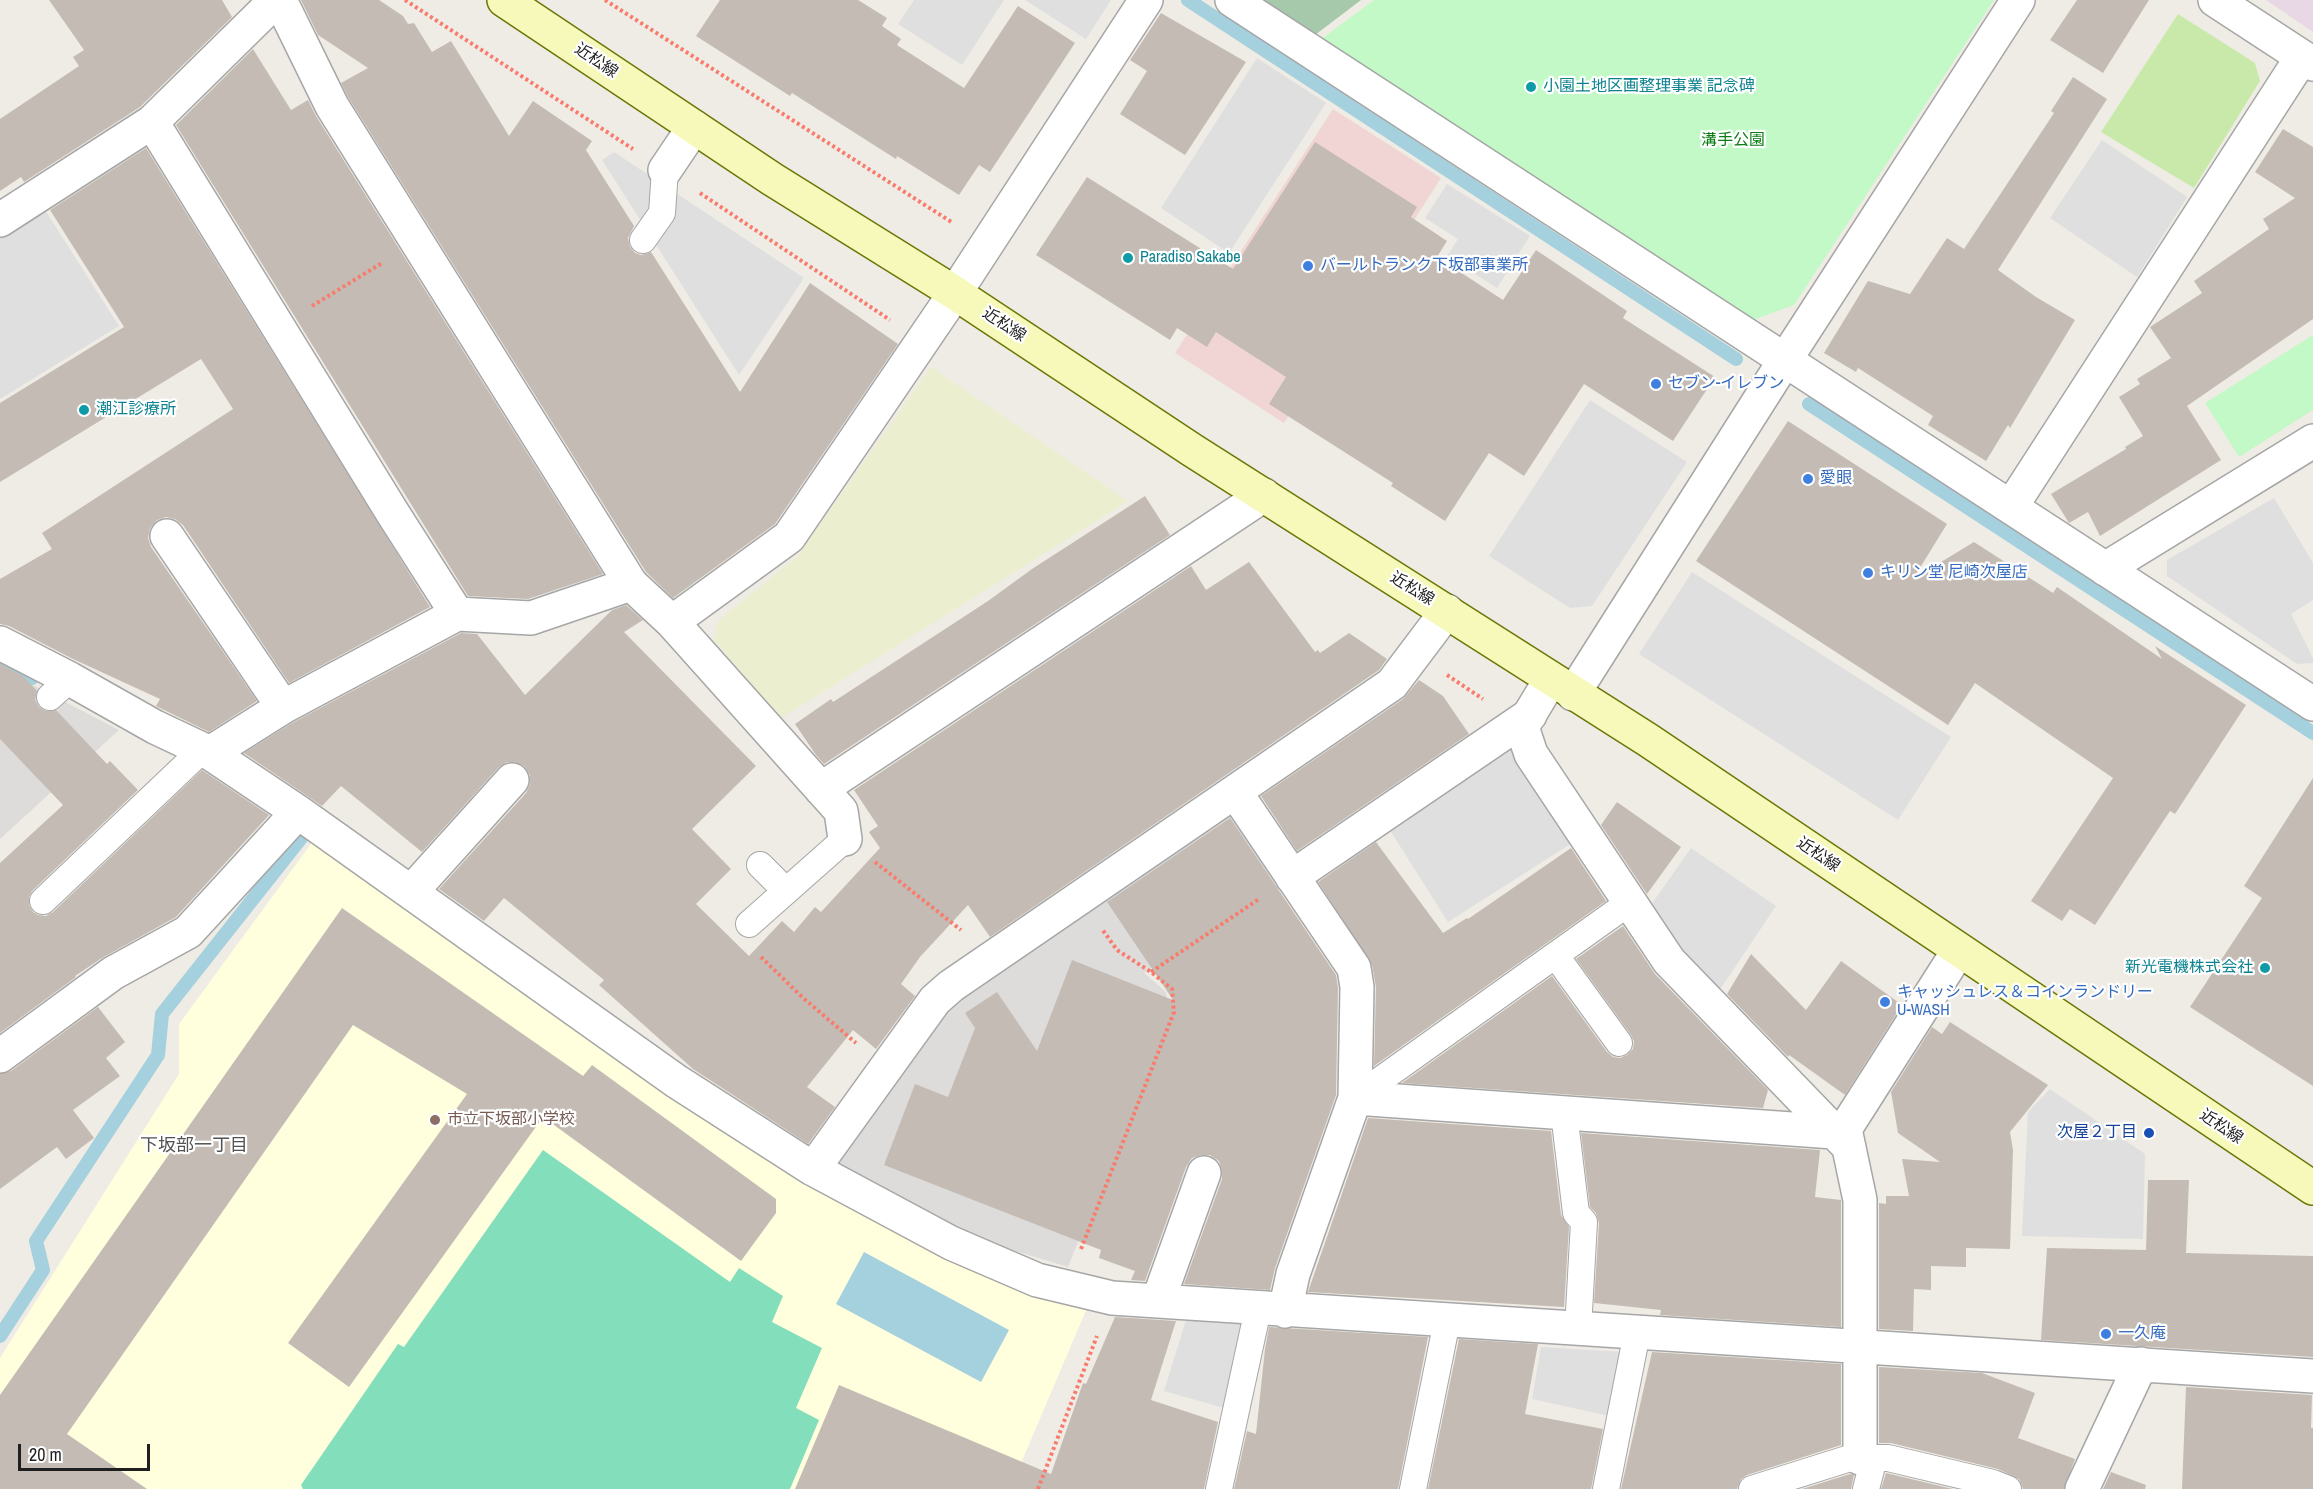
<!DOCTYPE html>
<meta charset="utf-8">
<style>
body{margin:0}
#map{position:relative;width:2313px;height:1489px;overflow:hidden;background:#efece5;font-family:"Archivo Narrow",sans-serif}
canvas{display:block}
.scale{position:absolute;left:18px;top:1444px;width:132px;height:27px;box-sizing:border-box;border:3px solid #1f1f1f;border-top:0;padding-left:8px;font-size:18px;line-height:21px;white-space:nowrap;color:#1f1f1f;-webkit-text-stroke:4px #fff;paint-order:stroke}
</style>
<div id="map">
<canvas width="2313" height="1489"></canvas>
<div class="scale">20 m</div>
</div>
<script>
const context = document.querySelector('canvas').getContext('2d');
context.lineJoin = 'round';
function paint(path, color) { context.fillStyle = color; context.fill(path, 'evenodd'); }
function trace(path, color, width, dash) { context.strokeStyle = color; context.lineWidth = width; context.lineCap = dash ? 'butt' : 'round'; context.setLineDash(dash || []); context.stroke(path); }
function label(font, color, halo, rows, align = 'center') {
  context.font = font + ' "Archivo Narrow","Noto Sans JP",sans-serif'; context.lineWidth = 4.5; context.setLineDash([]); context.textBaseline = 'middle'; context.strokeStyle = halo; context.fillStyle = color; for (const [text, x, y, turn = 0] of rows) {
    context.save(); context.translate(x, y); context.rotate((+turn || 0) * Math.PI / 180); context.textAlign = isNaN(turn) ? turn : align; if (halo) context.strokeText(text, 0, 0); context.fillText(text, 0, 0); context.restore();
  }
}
paint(new Path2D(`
 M0,668L119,730L0,839Z
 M1235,798L1287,876L1144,973L1166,992L1169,1012L1068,1267L943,1229L828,1166L952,992Z`), '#dddcdb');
paint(new Path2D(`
 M1333,109L1441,178L1284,423L1175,353Z`), '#f0d5d4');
paint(new Path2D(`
 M2266,0H2313V32Z`), '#e8d7e5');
paint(new Path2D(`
 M316,837L595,1037L1087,1308L1010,1489H0V1358L179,1074V1024Z`), '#ffffde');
paint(new Path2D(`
 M931,367L1128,501L780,719L714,640L718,621L797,557Z`), '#eceed0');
paint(new Path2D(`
 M2178,14L2255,63L2260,81L2194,188L2101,132Z`), '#c9e9ab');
paint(new Path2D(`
 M1264,0H1361L1315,35Z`), '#a6c8ab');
paint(new Path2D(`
 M1374,0H1994L1794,305L1750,321L1320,40Z
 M2313,335V410L2239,457L2205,403Z`), '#c2f9c6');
paint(new Path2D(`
 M543,1150L730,1282L739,1268L783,1296L772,1322L822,1348L796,1408L819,1420L790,1489H303L301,1485L398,1344L404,1347Z`), '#83debb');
paint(new Path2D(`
 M914,0H1004L962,65L898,24Z
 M1025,0H1111L1086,39Z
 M1257,58L1326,103L1229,253L1161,208Z
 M2102,140L2187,197L2137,277L2050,218Z
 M614,152L804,278L739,375L602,160Z
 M1447,184L1530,236L1497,288L1447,256L1458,239L1425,218Z
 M45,210L119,326L0,399V238Z
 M1590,400L1687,462L1592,606L1570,608L1489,556Z
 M2274,498L2313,563V600L2291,614L2313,658V663L2297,664L2167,576V560Z
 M1692,572L1951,737L1898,820L1639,654Z
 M1509,745L1572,843L1448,922L1386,824Z
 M1691,848L1776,906L1715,997L1646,912Z
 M2050,1089L2145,1154L2143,1239L2022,1236L2028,1112Z
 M1187,1317L1244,1320L1224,1408L1164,1391Z
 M1541,1347L1623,1352L1609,1416L1532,1399Z`), '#dfdfdf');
paint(new Path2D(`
 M864,1252L1009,1330L981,1382L836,1304Z`), '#a5d0dd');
trace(new Path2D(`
 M1188,0L1736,359
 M1809,404L2313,733
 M0,662L32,678
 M0,1336L43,1270L36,1241L158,1055L162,1014L305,833L294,825`), '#a5d0dd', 14);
paint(new Path2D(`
 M49,0H222L232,17L140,107L24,182L21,177L0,191V119L79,66L73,57L84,50Z
 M301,0H379L403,16L408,24L414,23L432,52L451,41L509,136L533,101L592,141L586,150L634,226L628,238L630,247L635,253L641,255L651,252L740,392L810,283L898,344L775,524L673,598L646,572L348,97L341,83L368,68L318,35Z
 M720,0H858L887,18L882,26L901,39L897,45L964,88L1018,6L1075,43L990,172L979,165L959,195L897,156L896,159L792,93L790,96L696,36Z
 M2077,0H2149L2103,73L2050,40Z
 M1161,13L1246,62L1185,155L1120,114L1147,71L1130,60Z
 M253,49L291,110L308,100L316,116L603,574L528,599L468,596L176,125Z
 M2073,77L2107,99L1998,270L2036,297L2075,320L2010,428L2008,425L1986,461L1928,425L1933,416L1858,368L1856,372L1824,353L1868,281L1910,294L1947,238L1964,249L2054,113L2051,111Z
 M2283,129L2313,147V319L2187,406L2221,460L2100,536L2088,512L2069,523L2051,494L2126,449L2125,447L2143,436L2119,397L2140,384L2137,379L2171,358L2150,327L2202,293L2194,281L2269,229L2263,219L2295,198L2255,172Z
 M1315,142L1417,207L1411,217L1447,241L1437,257L1503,300L1536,250L1627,311L1623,318L1715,377L1673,441L1584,384L1524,476L1489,453L1445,521L1391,486L1393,483L1269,404L1286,377L1216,332L1207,347L1177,328L1170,340L1036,255L1087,177L1233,269Z
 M146,148L430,607L289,683L183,525L175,519L166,517L157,520L150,528L148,538L151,547L257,701L209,732L156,706L160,699L73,659L9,626L0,624V579L52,549L42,533L233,409L201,359L0,482V403L124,327L50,210Z
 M1788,421L1947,524L1913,579L1974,542L2053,593L2057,587L2162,659L2155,646L2246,705L2175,814L2170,811L2095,925L2070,909L2062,921L2031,901L2113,778L1975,683L1948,725L1696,561Z
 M1145,496L1170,535L824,764L816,755L795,724L831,699L833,702L988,601L1032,569Z
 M1249,562L1315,652L1318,650L1320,653L1349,633L1387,659L1379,670L990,937L968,905L920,957L901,984L915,996L876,1049L853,1030L807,1087L835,1107L808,1144L693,1069L599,985L604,980L504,898L484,921L439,889L526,793L530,784V775L524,766L515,762H507L499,767L422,852L341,786L322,806L244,753L292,723L461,633L477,634L525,695L612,610L626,605L643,620L624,632L756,766L692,829L731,869L696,904L749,956L782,921L794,932L815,907L821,912L880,848L869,832L878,826L854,790L1191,566L1206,590Z
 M0,664L23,676L37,691L35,700L39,707L46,711L56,710L107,764L110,761L138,790L32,891L29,897V905L33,912L38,915L46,916L53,912L202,770L269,815L176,917L102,958L75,976L76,977L0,1033V863L63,805L0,739Z
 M1419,680L1443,696L1469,734L1297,851L1261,796L1403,699Z
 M2313,778V1086L2190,1007L2262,898L2244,886Z
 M1617,802L1681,847L1647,894L1601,825Z
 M1230,818L1336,975L1338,988L1336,1095L1275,1268L1270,1290L1184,1284L1222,1179V1170L1219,1161L1210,1155H1201L1192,1158L1186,1167L1145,1281L1131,1280L1135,1271L1099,1258L1101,1250L884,1165L915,1084L948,1097L975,1028L965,1013L997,992L1037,1051L1072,960L1173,1000L1107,902Z
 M1376,842L1443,933L1467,918L1468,919L1571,848L1606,901L1374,1066L1376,987L1372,965L1318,882Z
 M342,908L583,1076L592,1065L776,1199V1213L741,1261L543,1117L349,1387L288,1343L467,1094L353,1025L67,1434L147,1489H0V1395Z
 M1623,926L1655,974L1768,1090L1763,1108L1402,1083L1552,976L1607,1052L1613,1057L1620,1058L1627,1055L1633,1049L1634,1041L1631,1035L1576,959Z
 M1751,954L1806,1010L1841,961L1902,1005L1845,1095L1789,1055L1788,1057L1727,994Z
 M98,1007L125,1042L106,1058L120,1076L73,1110L94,1138L66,1159L57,1147L0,1189V1074L11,1071Z
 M1950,1022L2048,1085L2010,1132L2013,1150L2010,1249L1966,1248V1267L1931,1266V1290L1914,1289L1913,1331L1879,1329V1203L1886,1204V1196H1909L1902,1159L1940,1162L1898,1133L1891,1092L1932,1027L1942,1034Z
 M1368,1118L1551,1131L1561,1215L1569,1227L1564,1307L1308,1292Z
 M1581,1133L1820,1150L1815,1197L1841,1200V1327L1660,1315L1661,1310L1594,1303L1599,1223L1596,1213L1590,1207Z
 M2148,1180H2189L2186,1253L2313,1256V1357L2041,1340L2047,1248L2146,1250Z
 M1115,1317L1176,1321L1151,1400L1218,1422L1204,1489H795L839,1385L1051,1474L1083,1383L1086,1384Z
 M1269,1327L1428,1337L1398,1489H1234L1247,1431L1256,1434L1265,1349Z
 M1459,1339L1538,1344L1525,1414L1603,1429L1591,1489H1428Z
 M1652,1352L1841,1364V1445L1747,1475L1741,1479L1737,1489H1621Z
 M1879,1367L1982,1373L2035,1393L2018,1438L2075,1459L2064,1489H2023L2019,1479L1998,1469L1891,1443H1879Z
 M2186,1387L2312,1395L2311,1428H2313V1489H2182Z
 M2111,1472L2146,1485L2145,1489H2103Z
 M1886,1473L1953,1489H1881Z
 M1850,1474L1854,1475L1851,1489H1802Z`), '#c4bcb4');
const lane = new Path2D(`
 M643,240L662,213L665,170
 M50,697L70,679
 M760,865L786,891
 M43,901L203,749
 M749,924L845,839
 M1556,956L1619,1043
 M1355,1098L1630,902
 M1564,1113L1576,1213L1584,1222L1578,1329
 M1219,1489L1258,1309
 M1413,1489L1447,1321
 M1606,1489L1637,1333
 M1752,1489L1847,1459L1860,1458H1888L1993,1483L2008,1489
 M1866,1489L1874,1458`);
const street = new Path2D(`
 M280,0L332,106L631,584L672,622L841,811L845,839
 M1232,0L2313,704
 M2215,0L2313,64
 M152,122L392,512L457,614
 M665,170L694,127
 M0,220L152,122L276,0
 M2011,507L2302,57
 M167,536L283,707
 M2105,569L2313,441
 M672,622L789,537L955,293L1146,0
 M0,643L70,679L155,727L210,753L298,812L676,1081L813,1169L951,1243L1037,1280L1112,1298L2313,1376
 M1551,679L1522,727L1531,754L1669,961L1849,1147
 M1573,694L1785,360L2018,0
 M210,753L283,707L457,614L531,618L631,584
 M821,789L1264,495
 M1236,793L1354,968L1357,987L1355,1098L1293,1274L1285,1311
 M1292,877L1530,715
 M411,892L512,780
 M0,1056L113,973L188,932L298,812
 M1355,1098L1834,1132
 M813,1169L935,1000L951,986L1392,684L1447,611
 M1158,1301L1204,1173
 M1860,1458V1200L1845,1129L1959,950
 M2082,1489L2141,1364`);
const secondary = new Path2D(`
 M504,0L772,179L955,293L1192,450L1648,740L2313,1188`);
trace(lane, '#a6a6a6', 28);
trace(street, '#a6a6a6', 36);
trace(secondary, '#6a7605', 36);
trace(new Path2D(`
 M405,0L633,149
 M605,0L953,223
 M700,193L890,320
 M312,306L382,263
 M1447,675L1483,699
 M875,862L961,930
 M761,957L802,997L856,1043
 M1151,972L1259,899
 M1081,1249L1174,1012L1172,989L1151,972L1117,950L1102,929
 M1038,1489L1097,1336`), '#f97b6c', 4, [3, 3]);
trace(lane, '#fff', 26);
trace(street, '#fff', 33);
trace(secondary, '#f6f9b9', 33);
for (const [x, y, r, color] of [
 [1531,87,6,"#0f9aa8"],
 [1128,258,6,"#0f9aa8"],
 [1308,266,6,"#3f7fe0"],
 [1656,384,6,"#3f7fe0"],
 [84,410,6,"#0f9aa8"],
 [1808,479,6,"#3f7fe0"],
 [1868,573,6,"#3f7fe0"],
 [2265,968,6,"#0f9aa8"],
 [1885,1002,6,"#3f7fe0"],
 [435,1120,6,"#8d6e63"],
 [2149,1133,6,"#1a4fb4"],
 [2106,1334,6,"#3f7fe0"]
]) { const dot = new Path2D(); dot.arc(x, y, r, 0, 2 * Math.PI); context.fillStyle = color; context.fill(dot); trace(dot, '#fff', 2); }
label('16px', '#1f1f1f', '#fff', [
 ["近松線",596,61,34],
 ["近松線",1004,325,33],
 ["近松線",1412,589,32],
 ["近松線",1818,855,34],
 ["近松線",2221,1127,34]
]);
label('16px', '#0d838f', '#fff', [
 ["小園土地区画整理事業 記念碑",1543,87],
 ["Paradiso Sakabe",1140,258],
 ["潮江診療所",96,410],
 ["新光電機株式会社",2253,968,"right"]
], 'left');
label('16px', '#0c7d15', '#fff', [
 ["溝手公園",1733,141]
]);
label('16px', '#366cbe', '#fff', [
 ["バールトランク下坂部事業所",1320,266],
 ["セブン-イレブン",1668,384],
 ["愛眼",1820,479],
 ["キリン堂 尼崎次屋店",1880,573],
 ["キャッシュレス＆コインランドリー",1897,993],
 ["U-WASH",1897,1011],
 ["一久庵",2118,1334]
], 'left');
label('16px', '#785e54', '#fff', [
 ["市立下坂部小学校",447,1120]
], 'left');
label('16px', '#164399', '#fff', [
 ["次屋２丁目",2137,1133]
], 'right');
label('18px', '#525252', '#fff', [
 ["下坂部一丁目",194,1146]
]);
</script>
